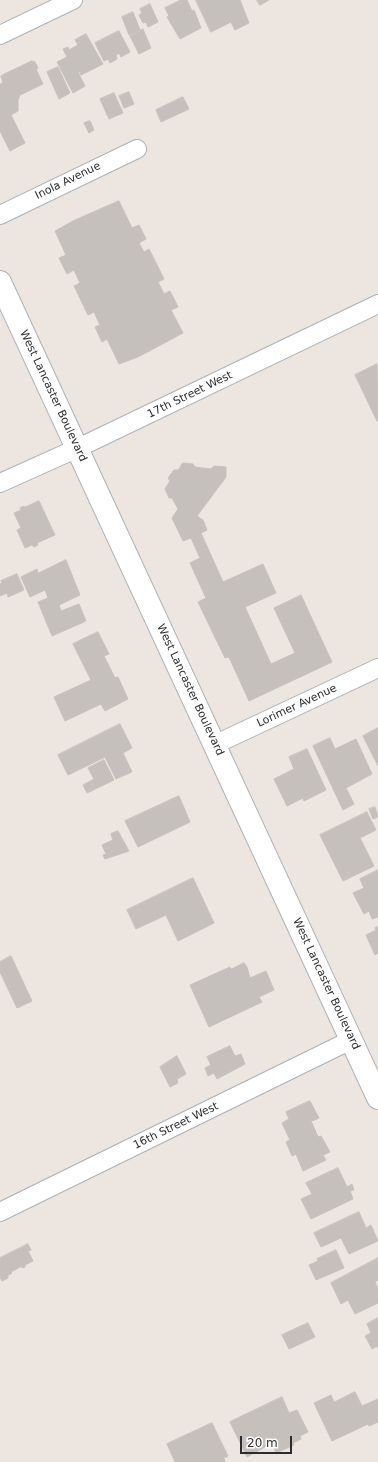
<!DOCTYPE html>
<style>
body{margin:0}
#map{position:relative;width:378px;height:1462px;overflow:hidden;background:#ece5e0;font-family:"DejaVu Sans",sans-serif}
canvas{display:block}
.scale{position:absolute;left:240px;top:1436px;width:52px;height:18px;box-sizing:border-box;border:2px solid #2c2c2c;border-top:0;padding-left:5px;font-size:12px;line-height:14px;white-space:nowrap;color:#2c2c2c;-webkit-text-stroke:3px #fff;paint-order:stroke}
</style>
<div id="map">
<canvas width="378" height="1462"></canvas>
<div class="scale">20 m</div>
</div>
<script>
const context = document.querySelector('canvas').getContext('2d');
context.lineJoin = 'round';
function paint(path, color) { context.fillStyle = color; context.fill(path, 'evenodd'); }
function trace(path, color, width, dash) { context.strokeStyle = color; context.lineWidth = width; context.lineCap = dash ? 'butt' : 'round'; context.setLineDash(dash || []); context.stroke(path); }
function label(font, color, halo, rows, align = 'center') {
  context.font = font + ' "DejaVu Sans",sans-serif'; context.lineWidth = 3.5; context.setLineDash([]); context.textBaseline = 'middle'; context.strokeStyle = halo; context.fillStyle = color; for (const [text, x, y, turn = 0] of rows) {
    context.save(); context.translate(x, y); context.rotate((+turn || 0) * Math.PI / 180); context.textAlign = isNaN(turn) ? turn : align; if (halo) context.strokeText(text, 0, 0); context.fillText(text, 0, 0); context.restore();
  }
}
const building = new Path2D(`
 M181,0H187L192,11L194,10L201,28L180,39L167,17L169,16L165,8Z
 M196,0H240L249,23L235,30L231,22L211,32Z
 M257,0H269L260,5Z
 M150,4L158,22L148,27L146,22L143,23L139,15L142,13L140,9Z
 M133,12L140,30L129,35L122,17Z
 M143,29L151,48L139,54L130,36Z
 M119,31L130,52L121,57L119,53L116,55L117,59L110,63L108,59L104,61L95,43Z
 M86,34L103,64L81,75L80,72H78L85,86L73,93L57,62L67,57L63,49L68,47L69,50L78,45L75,40Z
 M32,61L35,62L38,68L36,69L43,84L20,95L18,100V111L11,115L25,143L10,151L0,131V84L3,83L1,76Z
 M58,67L70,93L59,99L47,72Z
 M129,92L134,104L124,108L119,96Z
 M114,93L123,113L109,119L100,99Z
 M183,97L189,109L161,122L156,110Z
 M90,121L94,130L89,133L84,123Z
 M119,201L132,228L139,225L146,239L139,243L144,252L149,249L164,279L158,282L164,294L170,291L178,307L171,310L183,333L138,357L119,364L107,339L102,342L95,327L100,325L94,312L88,315L74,286L80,283L74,270L67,274L59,258L66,255L55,231L73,221Z
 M377,364L378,421H377L355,375Z
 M183,463L193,464L195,467L211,469L214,466L226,467V477L197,516L203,520L207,530L201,533L223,582L263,564L276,593L245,607L271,664L295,653L274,608L301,595L332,662L249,701L229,657L225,658L198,602L206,598L190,563L200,558L191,538L183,541L172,518L178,509L172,498H169L165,489L170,481L168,478L174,470H178Z
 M39,501L55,535L37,543L38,545L34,547L32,545L25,548L17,530L21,528L14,513L21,510L20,508L24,506L25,507Z
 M66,560L80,595L59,605L61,611L79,604L86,621L52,636L38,602L48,598L45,590L30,597L21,577L37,569L38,573Z
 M17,574L24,590L8,597L7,593L0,596V584L2,583L1,581Z
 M98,632L109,654L104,656L115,678L118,677L128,699L105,711L101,704L65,721L54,697L91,680L73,644Z
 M120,724L132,748L123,753L132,772L116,779L105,757L68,775L58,755Z
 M378,728V766L363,736Z
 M330,738L335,749L356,739L372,774L346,788L354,804L343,810L313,746Z
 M307,749L326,790L304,801L303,798L287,806L274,779L294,769L289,757Z
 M104,760L114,780L87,793L83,785L94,779L88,768Z
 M179,796L190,822L138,847L125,821Z
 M375,807L378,817L373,819L369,809Z
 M367,812L376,830L360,838L374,866L343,881L320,835Z
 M118,831L129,851L105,859L103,855L106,854L102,845L113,840L111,834Z
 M378,870V917L372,919L369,911L364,914L353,893L364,888L360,879Z
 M193,878L214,923L178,941L166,915L136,929L127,910Z
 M378,927V953L375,955L366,935L376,930L375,928Z
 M11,956L32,1001L17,1008L0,972V962Z
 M244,963L247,967L250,978L266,971L274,990L259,997L262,1002L209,1027L190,985L230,967L231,969Z
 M230,1046L235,1056L241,1054L245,1064L217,1079L214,1073L208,1076L205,1068L211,1065L207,1057Z
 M177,1056L186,1074L177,1079L178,1083L170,1087L160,1067Z
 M310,1101L319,1118L310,1122L312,1123L318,1137L321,1136L330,1152L323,1155L326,1160L303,1171L296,1154L292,1156L286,1142L290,1140L282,1123L289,1119L286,1112Z
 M338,1168L347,1187L352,1184L354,1190L350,1191L353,1199L311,1219L301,1199L312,1194L306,1183Z
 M359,1212L366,1228L371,1225L378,1241L349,1254L341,1238L321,1247L314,1233Z
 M28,1244L31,1250L28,1251L33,1261L25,1265V1267L22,1268V1266L11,1272L12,1273L9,1275L8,1273V1278L2,1281L0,1277V1258Z
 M336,1250L344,1268L316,1280L309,1265L318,1261L317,1259Z
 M378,1258V1280L375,1282L378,1288V1303L355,1314L348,1300L341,1304L331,1283Z
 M378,1318V1348L377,1346L372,1349L365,1336L371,1333L367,1324Z
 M308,1323L315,1337L289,1349L282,1335Z
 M355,1392L362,1406L378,1399V1422L369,1426L368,1424L332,1441L314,1403L331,1395L334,1402Z
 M282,1397L289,1413L297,1410L308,1432L300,1436L301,1439L293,1443L294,1445L276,1453L272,1443L247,1457L230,1422Z
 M212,1423L228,1456L224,1458L225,1462H175L167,1444Z`);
paint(building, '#c5c0bc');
trace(building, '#c7c1ba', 1);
const minor = new Path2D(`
 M0,35L73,0
 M0,215L137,149
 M0,483L78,448L378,304
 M216,744L378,668
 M0,1212L351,1040`);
const tertiary = new Path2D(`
 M0,282L378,1098`);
trace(minor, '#adb0b6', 20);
trace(tertiary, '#adb0b6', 24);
trace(minor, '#fff', 18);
trace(tertiary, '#fff', 22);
label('11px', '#2c2c2c', '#fff', [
 ["Inola Avenue",68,181,-26],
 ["17th Street West",190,395,-26],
 ["West Lancaster Boulevard",53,396,65],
 ["West Lancaster Boulevard",190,690,65],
 ["Lorimer Avenue",297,706,-25],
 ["West Lancaster Boulevard",326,984,65],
 ["16th Street West",176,1126,-26]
]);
</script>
